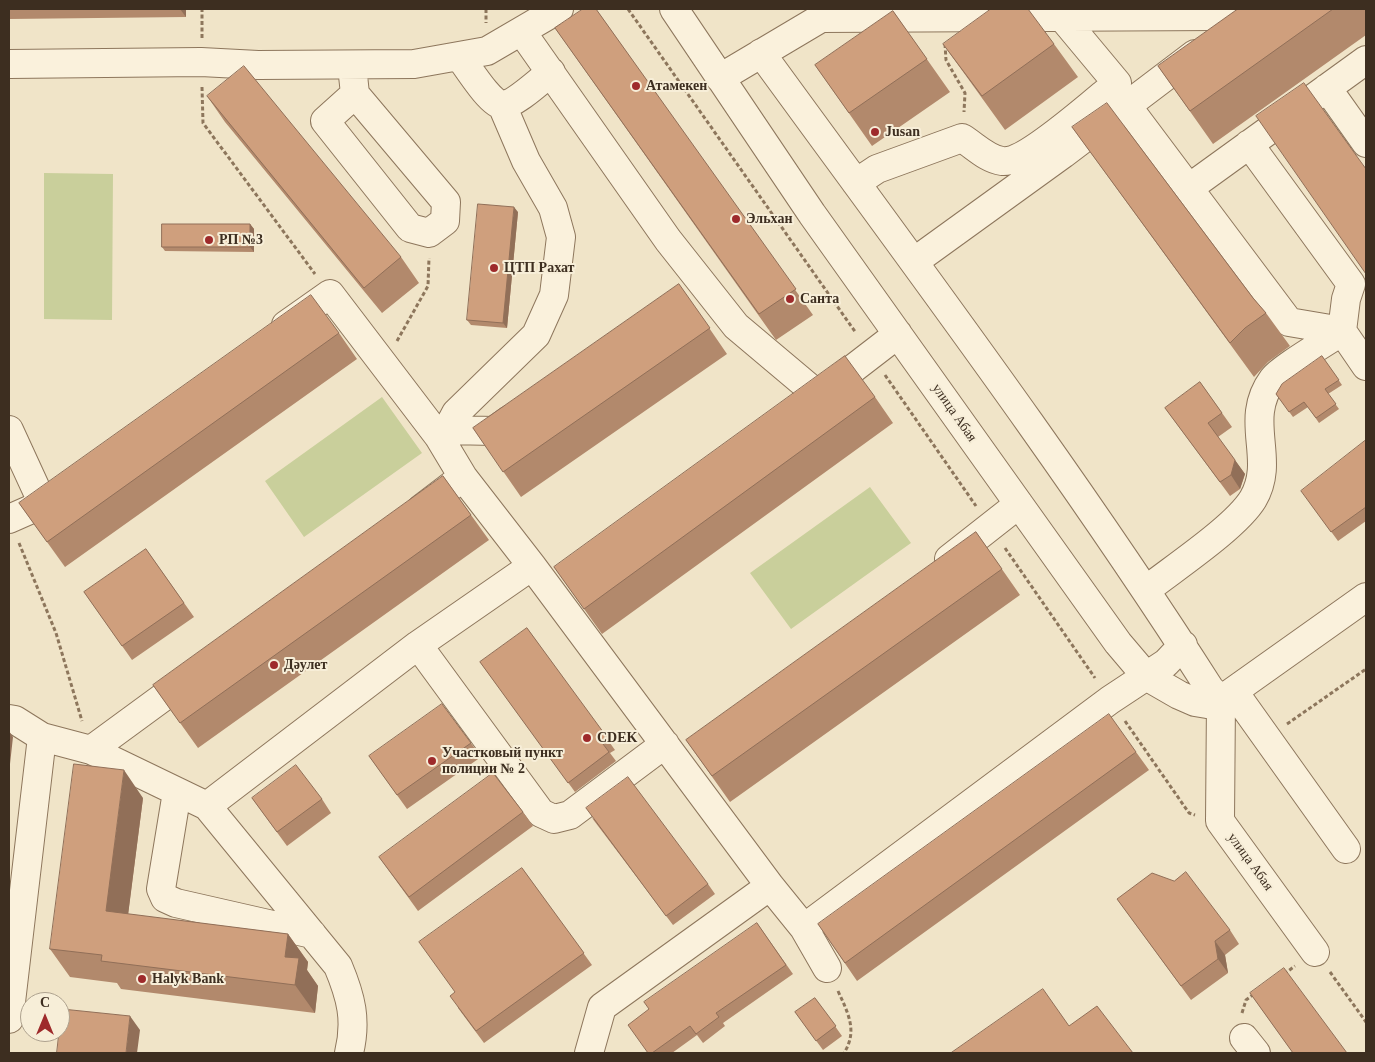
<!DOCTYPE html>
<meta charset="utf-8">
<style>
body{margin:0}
#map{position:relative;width:1375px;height:1062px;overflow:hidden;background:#f0e4c8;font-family:"Times New Roman",serif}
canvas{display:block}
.frame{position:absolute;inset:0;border:10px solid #3d2e20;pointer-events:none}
.north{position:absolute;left:20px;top:992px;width:50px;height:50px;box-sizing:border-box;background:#f7eed8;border:1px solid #ada18e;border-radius:50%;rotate:0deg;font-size:14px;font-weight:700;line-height:20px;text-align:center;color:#3d2e20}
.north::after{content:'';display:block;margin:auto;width:18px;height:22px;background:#9e2a2b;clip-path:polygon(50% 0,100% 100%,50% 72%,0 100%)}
</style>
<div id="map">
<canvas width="1375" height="1062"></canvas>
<div class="frame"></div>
<div class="north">С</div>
</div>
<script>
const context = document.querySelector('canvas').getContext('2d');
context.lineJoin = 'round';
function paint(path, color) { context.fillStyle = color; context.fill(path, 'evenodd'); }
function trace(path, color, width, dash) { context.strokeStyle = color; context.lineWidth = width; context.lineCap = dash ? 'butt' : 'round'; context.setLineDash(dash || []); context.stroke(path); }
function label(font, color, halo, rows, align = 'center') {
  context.font = font + ' "Times New Roman",serif'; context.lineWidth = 4; context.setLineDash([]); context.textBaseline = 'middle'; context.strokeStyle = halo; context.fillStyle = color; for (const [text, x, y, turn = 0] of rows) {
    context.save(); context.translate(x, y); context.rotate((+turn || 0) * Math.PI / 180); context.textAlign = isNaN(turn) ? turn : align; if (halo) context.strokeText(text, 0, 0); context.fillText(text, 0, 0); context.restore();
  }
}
paint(new Path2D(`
 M44,173L113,174L112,320L44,319Z
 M382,397L422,453L304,537L265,481Z
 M870,487L911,543L791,629L750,573Z`), '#c9cf9b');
const minor = new Path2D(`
 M674,9L812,214L1118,643L1146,676L1179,695L1195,702L1207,704L1221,700L1366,597
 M522,32L668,240L736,326L818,395
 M761,53C914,263 1070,470 1210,689L1221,700L1220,821L1315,952
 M459,56C467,66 490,104 502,105C514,105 541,80 551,72
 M9,64L201,62L258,65L414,64L487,51L559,9
 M352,66L355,94L446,202L445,221L429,233L410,228L325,121L355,94
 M720,78L821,18L1218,16L1228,9
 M1327,88L1366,143
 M1127,106L1289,322L1342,331L1366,366
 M856,183L877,169L962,138C975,146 987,159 1002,161C1024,164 1085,109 1104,94L1117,83L1062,17
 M1189,188L1366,60
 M915,261L1063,154L1195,54
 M286,325L330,294L439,437L463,477
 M824,391L898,334
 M9,430L43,504L9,519
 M447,430L456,413L536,335L554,295L561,237L553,208L526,161L502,105
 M439,437L447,430L494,431L509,420
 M949,559L1019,504
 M532,566L770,886L804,928L1110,700L1166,663L1183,645
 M1146,590C1174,568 1236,527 1253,499C1277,458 1242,421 1273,379C1281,368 1328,341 1342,331L1346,299L1351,284L1249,144
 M418,645L541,813L554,819L570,815L665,744
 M1234,692L1346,849
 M9,719L15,720L42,737L91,750L207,806L338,966C351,997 357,1020 349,1053
 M91,750L192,676
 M177,792L161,889L165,898L176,903L312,934
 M207,806L418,645L532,566L463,477L421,509
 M804,928L827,968
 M9,1019L42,737
 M1244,1038L1256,1053
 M589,1053L602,1007L770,886`);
trace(minor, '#8d765c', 30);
trace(new Path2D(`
 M486,9V23
 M628,9L856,333
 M202,38V9
 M945,44L946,60L965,93L964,112
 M202,87L203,123L315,274
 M397,341L428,286L429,258
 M885,375L976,506
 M19,543L56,633L82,721
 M1005,548L1095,678
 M1125,721L1189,813L1195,815
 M1287,724L1366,669
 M1330,972L1366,1022
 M1284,974L1295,966
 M838,991C848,1013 858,1031 844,1053
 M1242,1013L1246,1000L1254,994`), '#8d765c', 3, [4, 2.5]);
trace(minor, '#faf1dc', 28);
paint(new Path2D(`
 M9,9H186V17L9,19Z
 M596,9L813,315L776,340L555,28Z
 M1238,9H1366V35L1213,144L1158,66Z
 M893,11L950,92L872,146L815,65Z
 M943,44H1054L1078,77L1005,130Z
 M207,96L401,257L419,283L382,313L225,122Z
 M1072,127L1253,298L1266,313L1290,346L1268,362L1254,377L1096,160Z
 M518,212L507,328L471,325L467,320Z
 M250,224L254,229V252L165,251L162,247Z
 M679,284L727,354L521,497L473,428Z
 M339,333L357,359L65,567L19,503Z
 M1322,356L1342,385L1328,394L1339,409L1319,423L1308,407L1293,417L1276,394Z
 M1200,382L1232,427L1218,437L1245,474L1240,489L1230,496L1165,408Z
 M875,397L893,423L602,634L554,567Z
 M1366,440V521L1338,541L1308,500Z
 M443,476L489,540L198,748L153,685Z
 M976,532L1020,595L730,802L686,740Z
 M146,549L194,617L132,660L84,592Z
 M527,628L615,750L610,753L616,761L575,792L480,662Z
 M471,743L481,757L407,809L369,756Z
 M1136,752L1149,770L857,981L818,924Z
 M143,798L128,914L288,934L308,962L307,970L318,986L315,1013L121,989L117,983L70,977L50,949Z
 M252,798L322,799L331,813L287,846Z
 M523,812L533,826L418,911L379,857Z
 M592,818L708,884L715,894L673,925Z
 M522,868L592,965L484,1043L458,1008L455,992Z
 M1117,899L1230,930L1239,944L1225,955L1228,973L1191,1000Z
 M757,923L793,974L723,1023L725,1026L703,1043L697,1035L672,1053H648Z
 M1250,993L1347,1053H1293Z
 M815,998L842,1036L823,1050L795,1012Z`), '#b2896c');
paint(new Path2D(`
 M180,9H186V17Z
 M514,207L518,212L507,328L503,323Z
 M250,224L254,229V252L250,247Z
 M1235,460L1245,474L1240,489L1231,475Z
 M9,731L13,737L9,773Z
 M124,770L143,798L125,939L106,911Z
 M288,934L308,962L307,970L318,986L315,1013L295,985L285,957Z
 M1215,941L1225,955L1228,973L1218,959Z
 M130,1016L140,1030L137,1053H126Z`), '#916f58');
const building = new Path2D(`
 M583,9H596L796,289L759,314L555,28Z
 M991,9H1028L1054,44L982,96L943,44Z
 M1238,9H1333L1190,111L1158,66Z
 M893,11L927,59L849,113L815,65Z
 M244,66L401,257L364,288L207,96Z
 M1304,83L1366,169V274L1256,116Z
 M1107,103L1253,298L1266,313L1245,328L1230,343L1072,127Z
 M478,204L514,207L503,323L467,320Z
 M162,224H250V247H162Z
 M679,284L710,328L503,472L473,428Z
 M311,295L339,333L47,542L19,503Z
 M845,356L875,397L584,609L554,567Z
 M1322,356L1339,380L1325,389L1336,404L1316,418L1304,402L1289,412L1276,394L1282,384Z
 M1200,382L1222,413L1208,423L1235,460L1231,475L1220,482L1165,408Z
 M1366,440V507L1331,532L1301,491Z
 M443,476L471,515L180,723L153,685Z
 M976,532L1002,569L712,776L686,740Z
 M146,549L184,603L122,646L84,592Z
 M527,628L609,740L603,744L609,752L568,783L480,662Z
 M442,704L471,743L397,795L369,756Z
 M1109,714L1136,752L845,963L818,924Z
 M74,764L124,770L106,911L288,934L285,957L299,958L295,985L101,961L102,955L50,949Z
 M296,765L322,799L277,832L252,798Z
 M493,773L523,812L409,897L379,857Z
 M628,777L708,884L666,916L586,808Z
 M522,868L584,953L476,1031L450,996L455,992L419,942Z
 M1186,872L1230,930L1215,941L1218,959L1181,986L1117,899L1152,873L1174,881Z
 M757,923L786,965L716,1013L719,1017L696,1034L690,1026L652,1053H648L628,1025L649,1009L644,1002Z
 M1284,968L1347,1053H1293L1250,993Z
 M1043,989L1069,1026L1097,1006L1133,1053H951Z
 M815,998L836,1026L816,1041L795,1012Z
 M62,1009L130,1016L126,1053H57Z`);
paint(building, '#cf9f7d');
trace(building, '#916f58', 1);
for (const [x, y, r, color] of [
 [636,86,5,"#9e2a2b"],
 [875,132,5,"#9e2a2b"],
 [736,219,5,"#9e2a2b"],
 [209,240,5,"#9e2a2b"],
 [494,268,5,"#9e2a2b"],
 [790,299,5,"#9e2a2b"],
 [274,665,5,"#9e2a2b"],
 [587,738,5,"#9e2a2b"],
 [432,761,5,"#9e2a2b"],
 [142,979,5,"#9e2a2b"]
]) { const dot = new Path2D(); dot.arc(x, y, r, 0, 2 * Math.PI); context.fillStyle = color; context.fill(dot); trace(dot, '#f7eed8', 2); }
label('bold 14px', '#3d2e20', '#f7eed8', [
 ["Атамекен",646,86],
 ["Jusan",885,132],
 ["Эльхан",746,219],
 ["РП №3",219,240],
 ["ЦТП Рахат",504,268],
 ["Санта",800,299],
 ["Дәулет",284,665],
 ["CDEK",597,738],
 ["Участковый пункт",442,753],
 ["полиции № 2",442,769],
 ["Halyk Bank",152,979]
], 'left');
label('14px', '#3d2e20', '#f7eed8', [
 ["улица Абая",954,413,55],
 ["улица Абая",1250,862,54]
]);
</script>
